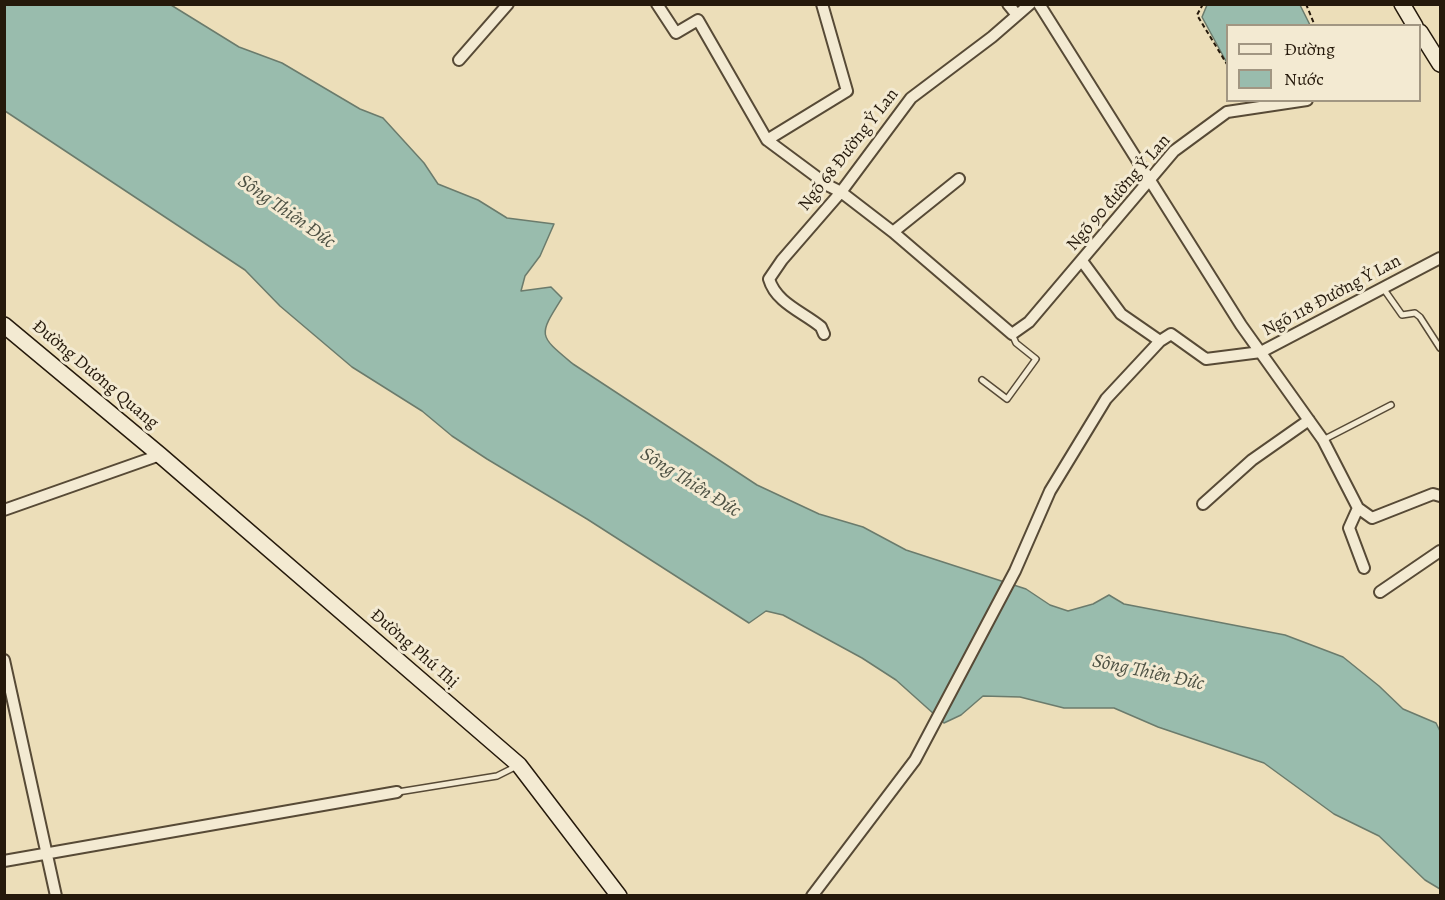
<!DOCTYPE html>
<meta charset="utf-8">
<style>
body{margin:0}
#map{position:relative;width:1445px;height:900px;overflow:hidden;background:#ecdeb9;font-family:Alegreya,serif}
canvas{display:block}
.frame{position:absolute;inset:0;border:6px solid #25190b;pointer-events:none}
.legend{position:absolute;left:1226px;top:24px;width:195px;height:78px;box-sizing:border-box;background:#f3ead2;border:2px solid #a19682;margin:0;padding:8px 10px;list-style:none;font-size:18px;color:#25190b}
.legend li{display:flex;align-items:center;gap:12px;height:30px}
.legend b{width:30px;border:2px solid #a19682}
</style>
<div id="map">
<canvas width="1445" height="900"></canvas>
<div class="frame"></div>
<ul class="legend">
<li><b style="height:8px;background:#f3ead2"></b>Đường</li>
<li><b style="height:16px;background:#99bcad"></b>Nước</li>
</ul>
</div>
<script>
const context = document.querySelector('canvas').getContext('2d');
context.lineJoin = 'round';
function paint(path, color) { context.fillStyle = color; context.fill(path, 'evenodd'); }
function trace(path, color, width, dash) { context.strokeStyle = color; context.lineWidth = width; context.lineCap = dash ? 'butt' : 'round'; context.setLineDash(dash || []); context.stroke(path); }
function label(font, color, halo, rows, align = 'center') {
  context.font = font + ' Alegreya,serif'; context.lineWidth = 6; context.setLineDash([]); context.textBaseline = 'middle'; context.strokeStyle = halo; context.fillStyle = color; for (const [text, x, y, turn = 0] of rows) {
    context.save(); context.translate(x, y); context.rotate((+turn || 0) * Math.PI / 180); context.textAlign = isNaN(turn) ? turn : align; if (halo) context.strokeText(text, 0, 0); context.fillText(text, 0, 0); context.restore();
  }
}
const water = new Path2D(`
 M4,5H171L239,47L282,63L360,109L383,118L424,163L438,184L478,200L507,218L554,224L540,256L525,276L521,291L551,287L562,298C538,336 538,335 573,364L757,485L819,514L863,527L906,550L1026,589L1050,605L1068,611L1093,604L1109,595L1124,604L1285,635L1343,657L1379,686L1403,709L1436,723L1440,731V889L1425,880L1379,836L1334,814L1264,763L1158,727L1114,708H1064L1020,697L983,696L961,715L944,723L896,680L862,658L783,615L766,611L749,623L587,519L487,459L452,436L422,411L352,367L280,306L245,270L5,111Z
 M1207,5H1300L1310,25L1228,26L1227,63L1202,17Z`);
paint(water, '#99bcad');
trace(water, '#6b7b6c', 1.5);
const lane = new Path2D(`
 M1383,288L1402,315L1415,313L1420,317L1440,348
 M982,380L1007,399L1036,359L1016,343L1012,334
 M1323,440L1391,405
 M398,792L497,776L517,766`);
const street = new Path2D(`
 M657,4L676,33L698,20L767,140L829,186L841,192L893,232L1012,334L1029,322L1174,151L1227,112L1307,100
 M1008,4L1017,15
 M1039,4L1241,325L1323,440L1358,508L1372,518L1433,494L1440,496
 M459,60L508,4
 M767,140L847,91L822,4
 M893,232L959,179
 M1082,261L1121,314L1160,341
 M824,334L821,327C803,312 776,303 769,279L782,260L841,192L911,98L992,37L1030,4
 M1203,504L1252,460L1309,420
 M1358,508L1349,528L1364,568
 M4,510L160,455
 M1380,592L1440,551
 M4,660L56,896
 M4,861L397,792
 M812,896L915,760L1015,571L1050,491L1106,399L1160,341L1171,334L1206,359L1261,352L1440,258`);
const secondary = new Path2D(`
 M1402,4L1415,26
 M1420,32L1440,64
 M4,325L160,455L519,765L619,896`);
trace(lane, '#574a36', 8);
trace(street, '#574a36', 14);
trace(secondary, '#25190b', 18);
trace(new Path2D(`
 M1203,4L1197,15L1228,66
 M1306,4L1315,26`), '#25190b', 2, [4.5, 3]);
trace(lane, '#f3ead2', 5);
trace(street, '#f3ead2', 10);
trace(secondary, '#f3ead2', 15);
label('18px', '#25190b', '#f3ead2', [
 ["Ngõ 68 Đường Ỷ Lan",849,150,-52],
 ["Ngõ 90 đường Ỷ Lan",1119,193,-49],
 ["Ngõ 118 Đường Ỷ Lan",1332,296,-28],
 ["Đường Dương Quang",95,375,40],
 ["Đường Phú Thị",414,649,41]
]);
label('italic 20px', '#4e5244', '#f3ead2', [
 ["Sông Thiên Đức",286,212,35],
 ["Sông Thiên Đức",690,483,32],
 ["Sông Thiên Đức",1148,673,12]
]);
</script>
